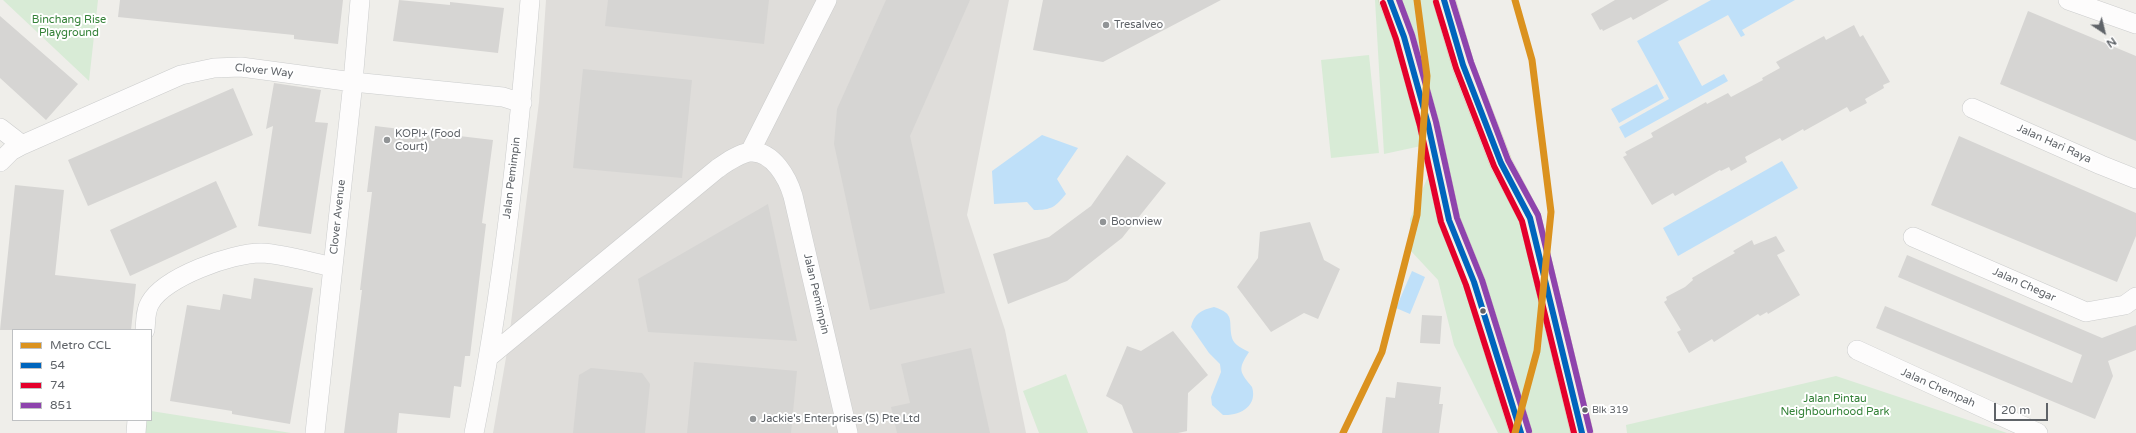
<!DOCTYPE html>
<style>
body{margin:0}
#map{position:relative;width:2136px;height:433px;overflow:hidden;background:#efeeea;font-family:"Varela Round",sans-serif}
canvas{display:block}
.legend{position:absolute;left:12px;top:329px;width:140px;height:92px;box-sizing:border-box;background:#fff;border:1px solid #bfc1c3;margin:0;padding:5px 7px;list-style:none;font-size:12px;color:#5f6368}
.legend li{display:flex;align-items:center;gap:8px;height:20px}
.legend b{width:20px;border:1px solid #bfc1c3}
.north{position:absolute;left:2084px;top:12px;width:40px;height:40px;-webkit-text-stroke:3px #fff;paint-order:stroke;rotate:145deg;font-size:11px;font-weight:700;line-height:16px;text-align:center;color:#5f6368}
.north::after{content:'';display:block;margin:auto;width:14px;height:18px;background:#5f6368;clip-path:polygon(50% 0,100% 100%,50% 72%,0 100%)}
.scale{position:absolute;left:1994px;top:403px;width:54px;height:18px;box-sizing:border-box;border:2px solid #5f6368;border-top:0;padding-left:5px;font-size:12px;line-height:14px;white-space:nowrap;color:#5f6368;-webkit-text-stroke:3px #fff;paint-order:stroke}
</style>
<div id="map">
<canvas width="2136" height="433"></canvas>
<ul class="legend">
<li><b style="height:5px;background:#db921f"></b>Metro CCL</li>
<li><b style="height:5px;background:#0065bd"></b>54</li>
<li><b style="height:5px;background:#e4002b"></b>74</li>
<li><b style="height:5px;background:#8e44ad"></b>851</li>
</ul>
<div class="north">N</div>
<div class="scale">20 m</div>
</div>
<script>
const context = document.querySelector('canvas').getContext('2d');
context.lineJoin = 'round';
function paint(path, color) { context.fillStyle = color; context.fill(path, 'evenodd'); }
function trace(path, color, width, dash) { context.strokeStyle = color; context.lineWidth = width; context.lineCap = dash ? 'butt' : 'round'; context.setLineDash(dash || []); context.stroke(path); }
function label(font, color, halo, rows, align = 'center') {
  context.font = font + ' "Varela Round",sans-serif'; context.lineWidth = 4; context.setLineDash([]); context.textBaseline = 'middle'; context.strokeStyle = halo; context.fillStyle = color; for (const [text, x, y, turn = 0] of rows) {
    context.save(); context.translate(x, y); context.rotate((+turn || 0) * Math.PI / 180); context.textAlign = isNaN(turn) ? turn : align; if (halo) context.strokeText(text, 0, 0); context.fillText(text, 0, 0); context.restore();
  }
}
paint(new Path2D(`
 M546,0H1009L967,215L1005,330L1026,433H493L508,346L539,102Z`), '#dfddda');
paint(new Path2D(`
 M3,0H98L89,81Z
 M1375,0H1444L1530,218L1582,433H1498L1454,345L1438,280L1410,250V219L1429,174L1421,146L1384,154Z
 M1369,55L1379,153L1331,158L1321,60Z
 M1066,374L1088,433H1039L1023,391Z
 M1836,376L2007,433H1627L1626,425Z
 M151,411L291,433H141L142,420H151Z`), '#d8ebd6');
paint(new Path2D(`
 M1711,0H1795L1742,30L1745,35L1741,37L1728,15L1678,42L1702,86L1724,74L1728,81L1625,138L1619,127L1669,99L1637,41Z
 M1657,84L1664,98L1619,123L1611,109Z
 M1042,135L1078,148L1057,179L1066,194C1055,207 1052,210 1034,210L1027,202L994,204L992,171Z
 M1782,161L1798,188L1678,256L1663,228Z
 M1412,271L1425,277L1410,314L1396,308Z
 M1214,307C1236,314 1228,321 1232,338C1234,345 1243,349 1249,352C1237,370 1240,372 1252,387C1258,406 1240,416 1223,415L1212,405L1211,397L1221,372L1220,364L1209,353L1191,327C1194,314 1201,310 1214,307Z`), '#bfe0f9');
paint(new Path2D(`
 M120,0H343L338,44L294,39V35L118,17Z
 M399,0L450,5V2L504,8L498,53L393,41Z
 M608,0H769L764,44L605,26Z
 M886,0H970L910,136L945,293L870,310L834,144L837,109Z
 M1043,0H1221L1103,62L1033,50Z
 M1615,0H1669L1633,20L1631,17L1603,31L1602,29L1600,30L1591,14Z
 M2028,11L2136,56V141L2000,84Z
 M0,16L78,84L46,120L0,78Z
 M1854,25L1860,37L1863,35L1890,82L1883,85L1884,88L1865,99L1867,103L1850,112L1847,107L1804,131L1803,129L1782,141L1780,138L1745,157L1747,162L1731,171L1729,167L1721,171L1720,170L1675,196L1673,193L1652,205L1623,157L1627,155L1625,152L1653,137L1651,133L1706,102L1707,104L1728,93L1731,97L1763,80L1762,78L1780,68L1776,62L1824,36L1826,40Z
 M583,69L692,80L682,178L573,168Z
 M274,83L321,90L315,122L328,123L311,234L258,226L273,126L266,129Z
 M233,88L253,135L88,206L68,160Z
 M375,126L493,140L482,223L486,224L470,356H465L461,387L454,386L450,418L399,413L397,433H344L362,290H360L372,192H367Z
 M1959,136L2136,213V236L2117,282L1931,205Z
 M1127,155L1166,183L1122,238L1067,281L1008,304L993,254L1049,237L1091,206Z
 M216,181L237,227L130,276L110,230Z
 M15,185L64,190L55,275L136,284L131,330H0Z
 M768,204L797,341L648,332L638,279Z
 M1310,222L1324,260L1340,269L1318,319L1304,313L1271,332L1237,287L1258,258L1260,232Z
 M1776,236L1785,251L1777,255L1800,295L1768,314L1767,312L1760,316L1758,314L1714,342L1712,339L1689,353L1677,332L1681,330L1664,302L1667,300L1666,297L1685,287L1693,280L1692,278L1721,261L1735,253L1733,251L1752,240L1754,245Z
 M1907,255L2102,338L2136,325V350L2108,361L2113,376L2095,419L1876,328L1885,306L2072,383L2082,355L1898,277Z
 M254,278L313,288L290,424L232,414V411L170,401L187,305L220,310L223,294L251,299Z
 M1422,315L1442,316L1440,344L1420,343Z
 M1173,331L1208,375L1188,393L1187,431L1178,433H1133L1122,405L1106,396L1127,346L1141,351Z
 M971,348L990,433H897L891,407L910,403L901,364Z
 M694,362L797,371L791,433H687Z
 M591,368L642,373L650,384L645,433H573L579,375Z
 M1397,382L1441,387L1439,404H1443L1439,433H1382L1386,397L1395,398Z`), '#d6d5d3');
const minor = new Path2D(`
 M2068,0L2136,24
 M1972,108L2101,165L2136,179
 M0,128L22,145
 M750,152L827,0
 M0,162L11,151L22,145L181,75L214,68L241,67L353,82L503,97L522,103
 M1913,237L2086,312L2125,305L2136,297
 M145,330C146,321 145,311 150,303C164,277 232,253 261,253C285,254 309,262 333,267
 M1857,350L2038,433
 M490,356L717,169C727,162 738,154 750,152C773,150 788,179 793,196L848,433
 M136,433L137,420
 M315,433L353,82L360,0
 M474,433C503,291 518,145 530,0`);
const major = new Path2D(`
 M1390,0L1404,37L1428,124L1449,220L1474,282L1521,433
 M1444,0L1463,65L1501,163L1530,218L1582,433`);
trace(minor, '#cbcccc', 20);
trace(major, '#d7ceb8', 23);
trace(minor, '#fdfcfc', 19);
trace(major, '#f4f2e9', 22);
trace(new Path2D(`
 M1390,0L1404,37L1428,124L1449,220L1474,282L1521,433
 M1444,0L1463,65L1501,163L1530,218L1582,433`), '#0065bd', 6);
trace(new Path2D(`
 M1436,2L1456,68L1494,166L1522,221L1574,433
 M1383,3L1396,39L1420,126L1441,222L1466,285L1513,433`), '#e4002b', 6);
trace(new Path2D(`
 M1399,0L1412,35L1436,122L1457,218L1482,280L1529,431
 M1452,0L1471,62L1508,160L1538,215L1590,431`), '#8e44ad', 6);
trace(new Path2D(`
 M1515,0L1532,60L1551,212L1537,351L1515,433
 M1343,433L1382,352L1417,215L1427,76L1417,0`), '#db921f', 7);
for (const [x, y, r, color] of [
 [1106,25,4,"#919496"],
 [387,140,4,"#919496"],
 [1103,222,4,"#919496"],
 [1483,311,3.5,"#5f6368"],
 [1585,410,3.5,"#5f6368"],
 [753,419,4,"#919496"]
]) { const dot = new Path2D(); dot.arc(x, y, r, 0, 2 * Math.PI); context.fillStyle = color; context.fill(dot); trace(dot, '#fff', 1.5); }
label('10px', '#5f6368', '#fff', [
 ["Blk 319",1592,410]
], 'left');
label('11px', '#348238', '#fff', [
 ["Binchang Rise",69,20],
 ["Playground",69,33],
 ["Jalan Pintau",1835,399],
 ["Neighbourhood Park",1835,412]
]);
label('11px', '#5f6368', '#fff', [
 ["Tresalveo",1114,25],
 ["KOPI+ (Food",395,134],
 ["Court)",395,147],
 ["Boonview",1111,222],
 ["Jackie's Enterprises (S) Pte Ltd",761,419]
], 'left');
label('11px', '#5f6368', '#fff', [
 ["Clover Way",264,71,6],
 ["Jalan Hari Raya",2054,144,24],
 ["Jalan Pemimpin",512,178,-83],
 ["Clover Avenue",338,217,-84],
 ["Jalan Chegar",2024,285,24],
 ["Jalan Pemimpin",816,294,77],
 ["Jalan Chempah",1938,388,24]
]);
</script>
